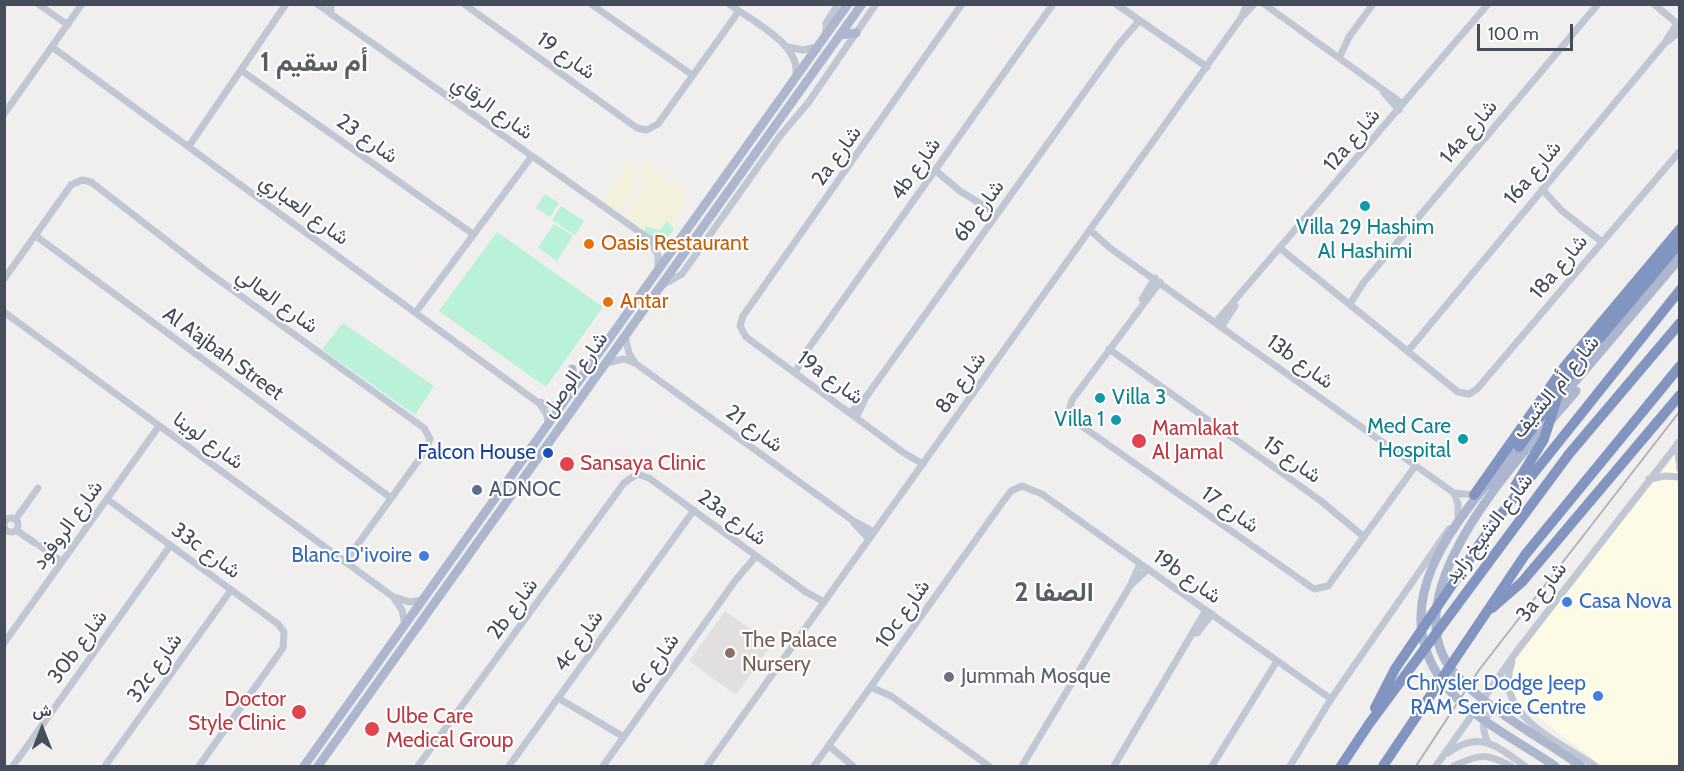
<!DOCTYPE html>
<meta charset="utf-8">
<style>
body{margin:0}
#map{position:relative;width:1684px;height:771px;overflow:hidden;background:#f1eeee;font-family:Cabin,Vazirmatn,sans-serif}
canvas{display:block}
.frame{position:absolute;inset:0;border:6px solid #454d5d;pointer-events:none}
.north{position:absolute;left:12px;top:699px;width:60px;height:60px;-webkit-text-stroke:4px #fff;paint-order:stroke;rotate:0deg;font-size:16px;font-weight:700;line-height:24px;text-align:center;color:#454d5d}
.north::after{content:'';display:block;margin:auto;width:21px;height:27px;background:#454d5d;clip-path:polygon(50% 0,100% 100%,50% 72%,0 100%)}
.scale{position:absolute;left:1477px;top:24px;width:96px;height:27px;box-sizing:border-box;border:3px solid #454d5d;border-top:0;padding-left:8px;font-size:18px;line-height:21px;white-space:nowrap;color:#454d5d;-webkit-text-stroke:4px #fff;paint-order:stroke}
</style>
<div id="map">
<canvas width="1684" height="771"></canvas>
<div class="frame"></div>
<div class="north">ش</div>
<div class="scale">100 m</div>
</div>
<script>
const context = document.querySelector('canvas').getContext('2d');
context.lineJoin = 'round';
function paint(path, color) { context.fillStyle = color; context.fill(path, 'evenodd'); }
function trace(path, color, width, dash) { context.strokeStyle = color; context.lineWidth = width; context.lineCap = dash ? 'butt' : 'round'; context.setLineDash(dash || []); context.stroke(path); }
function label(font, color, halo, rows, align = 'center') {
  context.font = font + ' Cabin,Vazirmatn,sans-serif'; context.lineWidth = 4.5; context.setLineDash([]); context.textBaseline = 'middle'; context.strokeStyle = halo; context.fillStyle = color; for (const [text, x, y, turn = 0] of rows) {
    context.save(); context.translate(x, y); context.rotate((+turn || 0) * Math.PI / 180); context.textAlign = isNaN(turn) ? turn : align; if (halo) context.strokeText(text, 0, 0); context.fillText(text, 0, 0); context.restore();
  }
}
paint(new Path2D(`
 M1679,450V766H1602L1510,696L1512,660Z`), '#fdfae6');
paint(new Path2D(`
 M725,611L772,644L736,695L689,661Z`), '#e2dfe0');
paint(new Path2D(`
 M545,194L559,203L550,217L536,208Z
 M561,206L584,221L575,235L552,220Z
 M668,220L674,229C666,244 657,239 644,234L645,226L660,230Z
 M554,224L573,236L557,261L538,248Z
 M497,232L603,307L546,387L439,311Z
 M343,323L434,386L415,415L322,349Z`), '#b9f1d9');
paint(new Path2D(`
 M635,157L633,173C643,189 628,200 617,213L602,201L626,164Z
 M640,158L689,193L674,229L666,220L660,230L645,226L644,234L622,217L644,186Z`), '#f3f0dd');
trace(new Path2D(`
 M38,4L68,25
 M317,4L648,238L663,243L680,241
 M331,4V14
 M464,4L637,128L647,130L658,124L739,11
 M591,4L691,74
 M729,4C752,21 800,44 796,74
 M1116,4L1207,67
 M1264,4L1403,104
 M1654,4L1680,26
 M1242,16L1247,4
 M826,34V23L838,4
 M1668,41L1680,31
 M52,47L540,404L547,415L548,424
 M788,47L803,50L818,47
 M1339,58L1349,37L1373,4
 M242,71L473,234
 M1384,93L1399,110
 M4,114L82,4
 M189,146L286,4
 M935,170L960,191L997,214
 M1542,189L1561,210L1602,242
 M1090,230L1110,248L1454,493L1474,495
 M36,236L391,498
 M649,240L658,255V268
 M1281,249L1458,392L1469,394L1477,389L1680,151
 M4,279L71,185L82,180L91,182L205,270L424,428L430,439L426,450L345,562
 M1160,282L1072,400L1069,411L1073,420L1314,589L1328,586L1416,465
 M661,286L682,274L780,136L808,103L876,4
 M1142,299L1155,278
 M1351,302L1364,282L1598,4
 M4,312L392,596L409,602L423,600
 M416,312L532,156
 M1216,322L1488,4
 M1222,326L1235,306
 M625,336L629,353L635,363
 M1109,349L1321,501L1364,537
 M1408,351L1664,44L1677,24
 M606,363L624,359L635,363L852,520L874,532
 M795,373L806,352L1053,4
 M539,402L550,405L563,404
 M850,413L866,397L1119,44L1139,21
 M856,418L865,399
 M1677,444L1680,469
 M923,464L904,453L746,337L740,326L743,316L962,4
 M1649,479L1665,476L1680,477
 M1454,493L1458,504V516
 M107,499L278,624L284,632L283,648L199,766
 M4 525a7 7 0 1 1 14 0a7 7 0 1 1-14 0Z
 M15,520L38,488
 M854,523L869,539
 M16,530L35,543
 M40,546L62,562
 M1132,584L1148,569
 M394,598L402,610L405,625
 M1197,633L1212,614
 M4,643L159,426
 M1512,662C1492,715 1559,741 1595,766
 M871,687L891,696L989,766
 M558,698L624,737
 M1488,743C1475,714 1493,707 1518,711
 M829,746L853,766
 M1448,753C1481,729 1497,747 1525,766
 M13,766L170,546
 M105,766L231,590
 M418,766L624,483L637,474L649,478L806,592L824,602
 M509,766L694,510
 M603,766L735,581L756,556
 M707,766L1241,18L1254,4
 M814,766L1002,503L1011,491L1022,486L1042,494L1331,699
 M1022,766L1130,586L1140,564
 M1114,766L1206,610
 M1212,766L1277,661
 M1290,766L1331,699L1449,529
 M1436,766L1517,651L1680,441
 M1454,766C1479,754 1486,753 1511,766`), '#c0c7d4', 7);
trace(new Path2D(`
 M840,35L856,33
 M572,369L574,389
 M1576,391C1527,450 1383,595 1456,675C1491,712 1540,737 1581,766
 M1555,405L1680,258
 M1523,443C1464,510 1373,604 1451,692C1475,719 1524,745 1555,766
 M304,766L848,4
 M318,766L862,4`), '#acb7cf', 9);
trace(new Path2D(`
 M1519,447L1578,364L1680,243
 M1515,486L1544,439L1559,392
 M1474,495L1565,366L1680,229
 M1492,608L1522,582L1680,395
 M1375,708L1395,669L1494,523L1680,290
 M1341,766L1369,724L1569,454L1680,323
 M1383,766L1525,555L1680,366`), '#8295c0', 10);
trace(new Path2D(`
 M1416,766L1479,670L1680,411`), '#b0b1b9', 2);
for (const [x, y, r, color] of [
 [1365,206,6,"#0f9aa8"],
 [589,244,6,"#e8710a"],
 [608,302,6,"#e8710a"],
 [1100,398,6,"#0f9aa8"],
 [1116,420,6,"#0f9aa8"],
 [1463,439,6,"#0f9aa8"],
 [1139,441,8,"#e0444e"],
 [548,453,6,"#1a4fb4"],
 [567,464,8,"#e0444e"],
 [477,490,6,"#5c6f8a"],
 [424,556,6,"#3f7fe0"],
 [1567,602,6,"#3f7fe0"],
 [730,653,6,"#8d6e63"],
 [949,677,6,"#6b7280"],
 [1598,696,6,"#3f7fe0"],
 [299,712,8,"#e0444e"],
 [372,729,8,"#e0444e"]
]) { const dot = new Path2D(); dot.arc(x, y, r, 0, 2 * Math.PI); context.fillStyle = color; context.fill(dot); trace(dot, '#fff', 2); }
label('21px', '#454d5d', '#fff', [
 ["شارع 19",566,56,35],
 ["شارع الرقاي",492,108,35],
 ["14a شارع",1469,132,-50],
 ["شارع 23",367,139,35],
 ["12a شارع",1352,140,-50],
 ["2a شارع",837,156,-54],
 ["4b شارع",916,169,-55],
 ["16a شارع",1533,173,-50],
 ["شارع العباري",304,210,36],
 ["6b شارع",979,211,-54],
 ["18a شارع",1559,267,-50],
 ["شارع العالي",277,301,36],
 ["Al A’ajbah Street",223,354,36],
 ["13b شارع",1300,362,36],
 ["شارع الوصل",575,375,-55],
 ["19a شارع",830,378,36],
 ["8a شارع",961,383,-54],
 ["شارع أم الشيف",1556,387,-51],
 ["شارع 21",754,429,36],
 ["شارع لوينا",208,441,36],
 ["شارع 15",1292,460,35],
 ["شارع 17",1230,510,35],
 ["23a شارع",732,518,36],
 ["شارع الروفود",68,525,-54],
 ["شارع الشيخ زايد",1489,529,-53],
 ["33c شارع",206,551,36],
 ["19b شارع",1187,577,35],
 ["3a شارع",1542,592,-53],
 ["2b شارع",513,609,-54],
 ["10c شارع",903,614,-55],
 ["4c شارع",579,641,-55],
 ["30b شارع",78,647,-54],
 ["6c شارع",655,664,-55],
 ["32c شارع",155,668,-55]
]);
label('21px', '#0d838f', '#fff', [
 ["Villa 29 Hashim",1365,228,"center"],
 ["Al Hashimi",1365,252,"center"],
 ["Villa 3",1112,398,"left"],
 ["Villa 1",1104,420],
 ["Med Care",1451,427],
 ["Hospital",1451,451]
], 'right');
label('21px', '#c56008', '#fff', [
 ["Oasis Restaurant",601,244],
 ["Antar",620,302]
], 'left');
label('21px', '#be3a42', '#fff', [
 ["Mamlakat",1152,429],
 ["Al Jamal",1152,453],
 ["Sansaya Clinic",580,464],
 ["Doctor",286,700,"right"],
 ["Style Clinic",286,724,"right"],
 ["Ulbe Care",386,717],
 ["Medical Group",386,741]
], 'left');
label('21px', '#164399', '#fff', [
 ["Falcon House",536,453]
], 'right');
label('21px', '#4e5e75', '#fff', [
 ["ADNOC",489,490]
], 'left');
label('21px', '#366cbe', '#fff', [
 ["Blanc D'ivoire",412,556],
 ["Casa Nova",1579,602,"left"],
 ["Chrysler Dodge Jeep",1586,684],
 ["RAM Service Centre",1586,708]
], 'right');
label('21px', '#785e54', '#fff', [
 ["The Palace",742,641],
 ["Nursery",742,665]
], 'left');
label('21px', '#5b616d', '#fff', [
 ["Jummah Mosque",961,677]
], 'left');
label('bold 27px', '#5a5d63', '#fff', [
 ["أم سقيم 1",314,63],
 ["الصفا 2",1054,593]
]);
</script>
